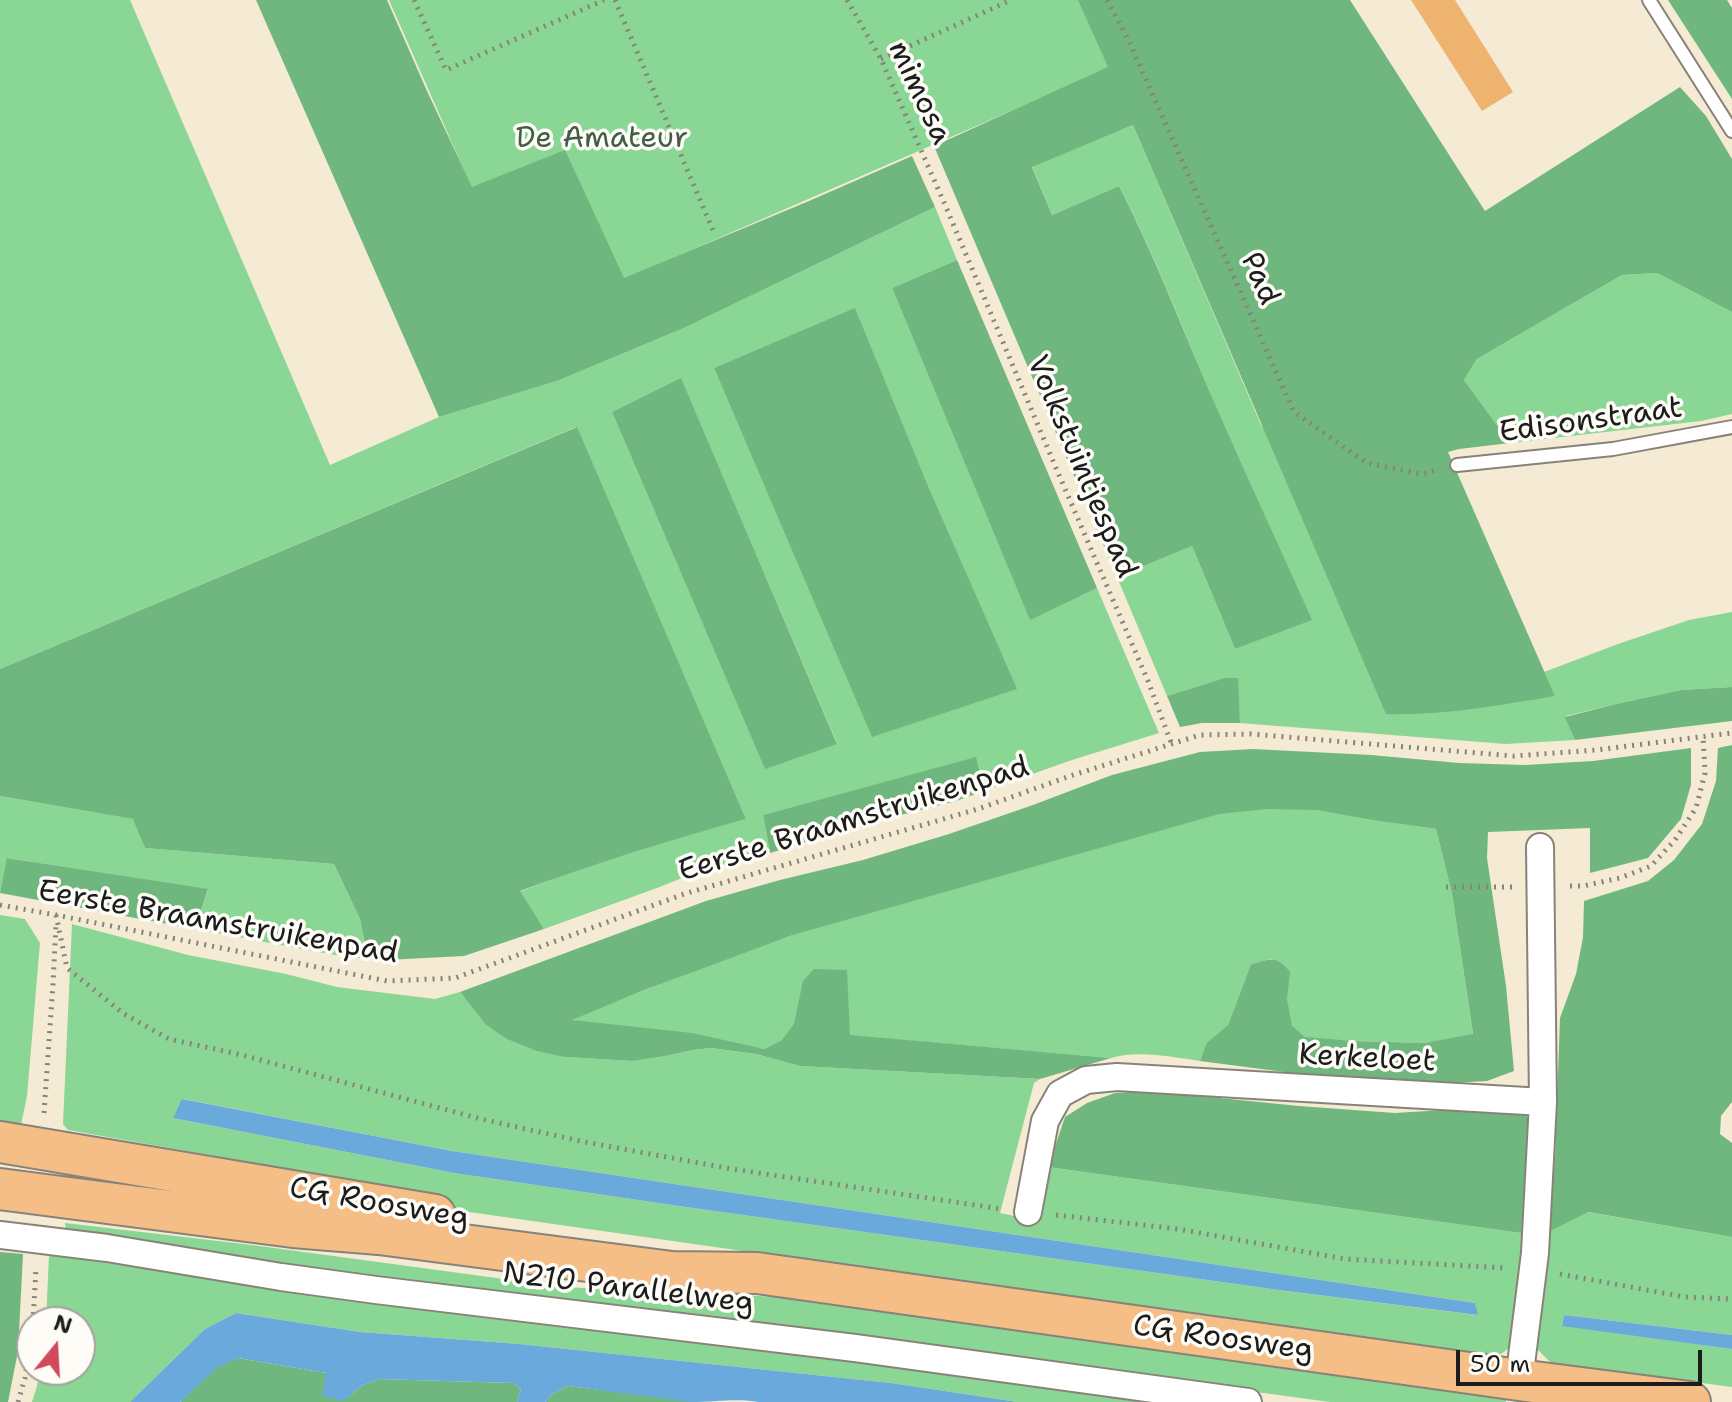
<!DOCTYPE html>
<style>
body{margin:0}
#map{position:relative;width:1732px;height:1402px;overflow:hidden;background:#f5ead4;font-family:"Shantell Sans",sans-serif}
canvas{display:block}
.north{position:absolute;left:16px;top:1306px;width:80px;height:80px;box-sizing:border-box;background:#fdfcf7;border:2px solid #a3a29f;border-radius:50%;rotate:18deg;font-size:22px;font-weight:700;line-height:32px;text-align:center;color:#1c1c1c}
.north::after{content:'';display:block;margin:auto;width:28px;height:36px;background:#d1495b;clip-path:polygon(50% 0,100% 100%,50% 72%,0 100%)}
.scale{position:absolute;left:1456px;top:1350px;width:246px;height:36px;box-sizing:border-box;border:4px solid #1c1c1c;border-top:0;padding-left:10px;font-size:24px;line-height:28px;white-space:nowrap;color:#1c1c1c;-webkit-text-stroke:6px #fdfcf7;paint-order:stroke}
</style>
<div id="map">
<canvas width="1732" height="1402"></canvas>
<div class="north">N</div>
<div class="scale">50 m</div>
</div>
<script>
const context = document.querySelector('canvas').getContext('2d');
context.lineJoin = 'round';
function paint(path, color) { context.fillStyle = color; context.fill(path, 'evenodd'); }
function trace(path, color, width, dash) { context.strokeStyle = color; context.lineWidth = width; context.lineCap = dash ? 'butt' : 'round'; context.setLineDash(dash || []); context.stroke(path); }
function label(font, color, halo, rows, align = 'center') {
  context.font = font + ' "Shantell Sans",sans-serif'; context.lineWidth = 7; context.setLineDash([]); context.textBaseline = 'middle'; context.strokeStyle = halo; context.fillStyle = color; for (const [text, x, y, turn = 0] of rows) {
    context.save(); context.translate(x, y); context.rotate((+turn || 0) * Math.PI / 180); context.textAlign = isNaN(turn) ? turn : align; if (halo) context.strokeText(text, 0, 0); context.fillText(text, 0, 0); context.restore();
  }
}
paint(new Path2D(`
 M0,0H130L330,465L439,417L557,381L684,328L935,207L957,260L892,288L1030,619L1097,588L1159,733L1072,760L984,791L975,758L763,815L770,853L702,870L657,888L544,929L519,892L569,873L691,834L746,819L576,427L0,669ZM855,309L929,488L1016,689L873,736L714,368ZM681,379L837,743L765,768L612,412Z
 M389,0H1083L1112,67L530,320Z
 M1133,125L1261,425L1555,696L1544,672L1618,644L1689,620L1732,612V687L1681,690L1616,704L1566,716L1575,740L1506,744L1240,723L1237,678H1224L1167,696L1117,577L1192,546L1235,649L1311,619C1282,551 1250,485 1220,417C1187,340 1158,261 1119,186L1052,215L1032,166Z
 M1657,273L1732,312V414L1701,421L1510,443L1464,380L1477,359L1622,275Z
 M0,796L134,819L145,848L334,864L360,919L368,959L335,955L195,929L208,890L8,858L0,893Z
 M1329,808L1401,824L1436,829L1452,894L1473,1035L1424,1043L1353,1041L1309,1039L1290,1028L1287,999L1271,959L1251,964L1228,1025L1216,1036L1205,1050L1200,1061C1172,1057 1139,1050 1111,1058L889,1039L782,1040L764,1049L570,1020L715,962L790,936L1223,811L1268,809Z
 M0,915L25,919L40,943L27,1096L21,1125L0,1122Z
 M72,924L188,955L286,974L337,987L435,999L460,992L485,1024L565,1057L633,1061L666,1056L693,1050L711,1048L756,1054L800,1066L1040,1079L1034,1083L1000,1213L1038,1221L1043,1179L1048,1167L1528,1234L1515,1344L1498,1356L1024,1291L469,1212L396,1200L271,1166L68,1130L63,1124ZM183,1099L452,1151L1475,1303L1477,1315L1279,1290L686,1207L454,1173L173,1118Z
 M1587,1212L1732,1237V1335L1564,1315L1562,1325L1732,1349V1387L1551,1363L1534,1346L1545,1234Z
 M65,1223L252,1245L563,1287L779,1297L925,1318L1114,1342L1506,1397V1402H1330L1145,1377L250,1268L66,1230Z
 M49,1255L530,1320L1174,1402H1018L891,1383L519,1344L360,1332L236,1313L205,1329L130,1402H32L37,1386L40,1370H80V1322H46Z`), '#8ad694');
paint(new Path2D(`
 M256,0H387L427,91L472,187L565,150L624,278L809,201L912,156L935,207L684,328L557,381L439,417Z
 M1078,0H1350L1485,211L1680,87L1706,116L1732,159V312L1657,273L1622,275L1477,359L1464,380L1510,443L1459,449L1448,452L1555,696C1499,705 1443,716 1386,714L1133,125L1032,167L1052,215L1119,186C1158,262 1187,342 1222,420C1251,487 1283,553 1312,620L1235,649L1192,546L1117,577L934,146L1108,67Z
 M1668,0H1727L1732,8V99Z
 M957,260L1097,588L1030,620L892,288Z
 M855,308L929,488L1017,689L872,737L714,368Z
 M681,378L837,744L765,769L612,412Z
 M577,427L746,819C670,840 594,864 520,891L544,929L464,956L386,960L368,959L360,919L334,864L145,848L133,819L0,796V669Z
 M1224,678H1238L1240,723H1202L1180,727L1167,696Z
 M1732,687V721L1575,740L1565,717L1616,704L1681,690Z
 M1732,745V1102L1721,1116L1720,1134L1732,1143V1237L1588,1212L1545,1234L1555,1160L1560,1018L1576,974L1583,937L1584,901L1648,881L1674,860L1702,824L1716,781L1718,748Z
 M1691,748V785L1681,819L1648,858L1590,873V828L1488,832L1487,858L1506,986L1514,1071L1487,1081L1430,1084L1323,1077L1200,1061L1207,1043L1228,1025L1251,964C1270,959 1277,955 1290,972L1287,999L1292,1026L1305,1037L1353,1041L1424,1043L1473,1034L1452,894L1436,829L1373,820L1317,810L1268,809L1219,814L790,936L647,989L572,1020L692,1033L764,1049L782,1040L794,1024L803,981L814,969L847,970L850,1035L1111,1058L1040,1079L800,1066L756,1054L711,1048L693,1050L666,1056L633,1061L565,1057L537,1051L507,1039L485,1024L460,992L706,901L780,880L863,860L949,834L1033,805L1112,775L1200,752L1253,749L1371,755L1459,763L1525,765L1593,761Z
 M976,757L984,791L956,801L865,824L770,853L763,815Z
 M7,858L208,889L195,929L0,893Z
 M1149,1091L1299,1106L1395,1113L1460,1109L1511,1112L1529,1117L1528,1234L1048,1167L1065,1117L1087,1103L1115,1093Z
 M0,1252L23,1254L18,1351L8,1402H0Z
 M238,1358L326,1373L347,1398L361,1386L379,1379L513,1383L521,1389L517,1402H180L218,1366Z
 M568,1386L691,1401V1402H545L552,1394Z`), '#6fb77e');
paint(new Path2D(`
 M182,1099L452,1151L1475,1303L1478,1315L1279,1290L686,1207L454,1173L173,1118Z
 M236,1313L360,1332L519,1344L891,1383L1018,1402H759C740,1398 712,1402 691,1402C651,1397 609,1391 568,1386L552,1394L545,1402H517L521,1389L513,1383L379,1379L361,1386L347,1398L340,1401L322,1395L326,1373L238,1358L218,1367L180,1402H130L205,1329Z
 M1564,1315L1732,1335V1349L1562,1326Z`), '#69a9dc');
paint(new Path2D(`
 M1411,0H1455L1513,92L1482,111Z`), '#eeb46f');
const service = new Path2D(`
 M1649,0L1732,131
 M1457,465L1613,449L1732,427`);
const minor = new Path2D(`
 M1028,1212L1045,1121L1060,1094L1086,1080L1117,1077L1543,1102L1540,847
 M0,1235L107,1248L281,1277L376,1290L855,1348L1248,1402
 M1519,1380L1535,1253L1543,1102`);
const primary = new Path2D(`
 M0,1142L435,1215
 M0,1189L293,1227L379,1234L672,1272L757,1273L1519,1380L1690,1402`);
trace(service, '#888378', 16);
trace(minor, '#888378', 30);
trace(primary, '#888378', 44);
trace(new Path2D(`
 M414,0L446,70L604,0
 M615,0L715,235
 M847,0L881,59L946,207L1056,468L1148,681L1172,745
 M1107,0L1127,37L1294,412L1367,463L1422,474L1437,470
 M881,59L1011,0
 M1570,886H1583L1620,878L1651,866L1675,840L1696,808L1705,773L1703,736
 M1446,887H1512
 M0,905L56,915L387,981L455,978L684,894L978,809L1073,775L1200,735L1251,734L1514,756L1596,750L1732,733
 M56,915L67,968L124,1014L169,1039L242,1055L481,1119L585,1142L732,1169L1002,1209
 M44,1113L53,984L56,924
 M1056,1215L1178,1229L1345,1259L1506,1268
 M1560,1274L1685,1297L1732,1299
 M33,1322L36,1268
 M18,1402L25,1378L32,1331`), '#888378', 5, [2, 6]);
trace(service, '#fff', 12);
trace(minor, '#fff', 26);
trace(primary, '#f6be87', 40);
label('30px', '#1c1c1c', '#fdfcf7', [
 ["mimosa",919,93,65],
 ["Pad",1259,279,66],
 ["Edisonstraat",1591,421,-8],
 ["Volkstuintjespad",1081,467,67],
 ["Eerste Braamstruikenpad",854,820,-17],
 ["Eerste Braamstruikenpad",218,923,10],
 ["Kerkeloet",1367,1059,3],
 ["CG Roosweg",379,1204,10],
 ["N210 Parallelweg",628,1289,7],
 ["CG Roosweg",1223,1339,8]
]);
label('30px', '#425d46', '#fdfcf7', [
 ["De Amateur",602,139]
]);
</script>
